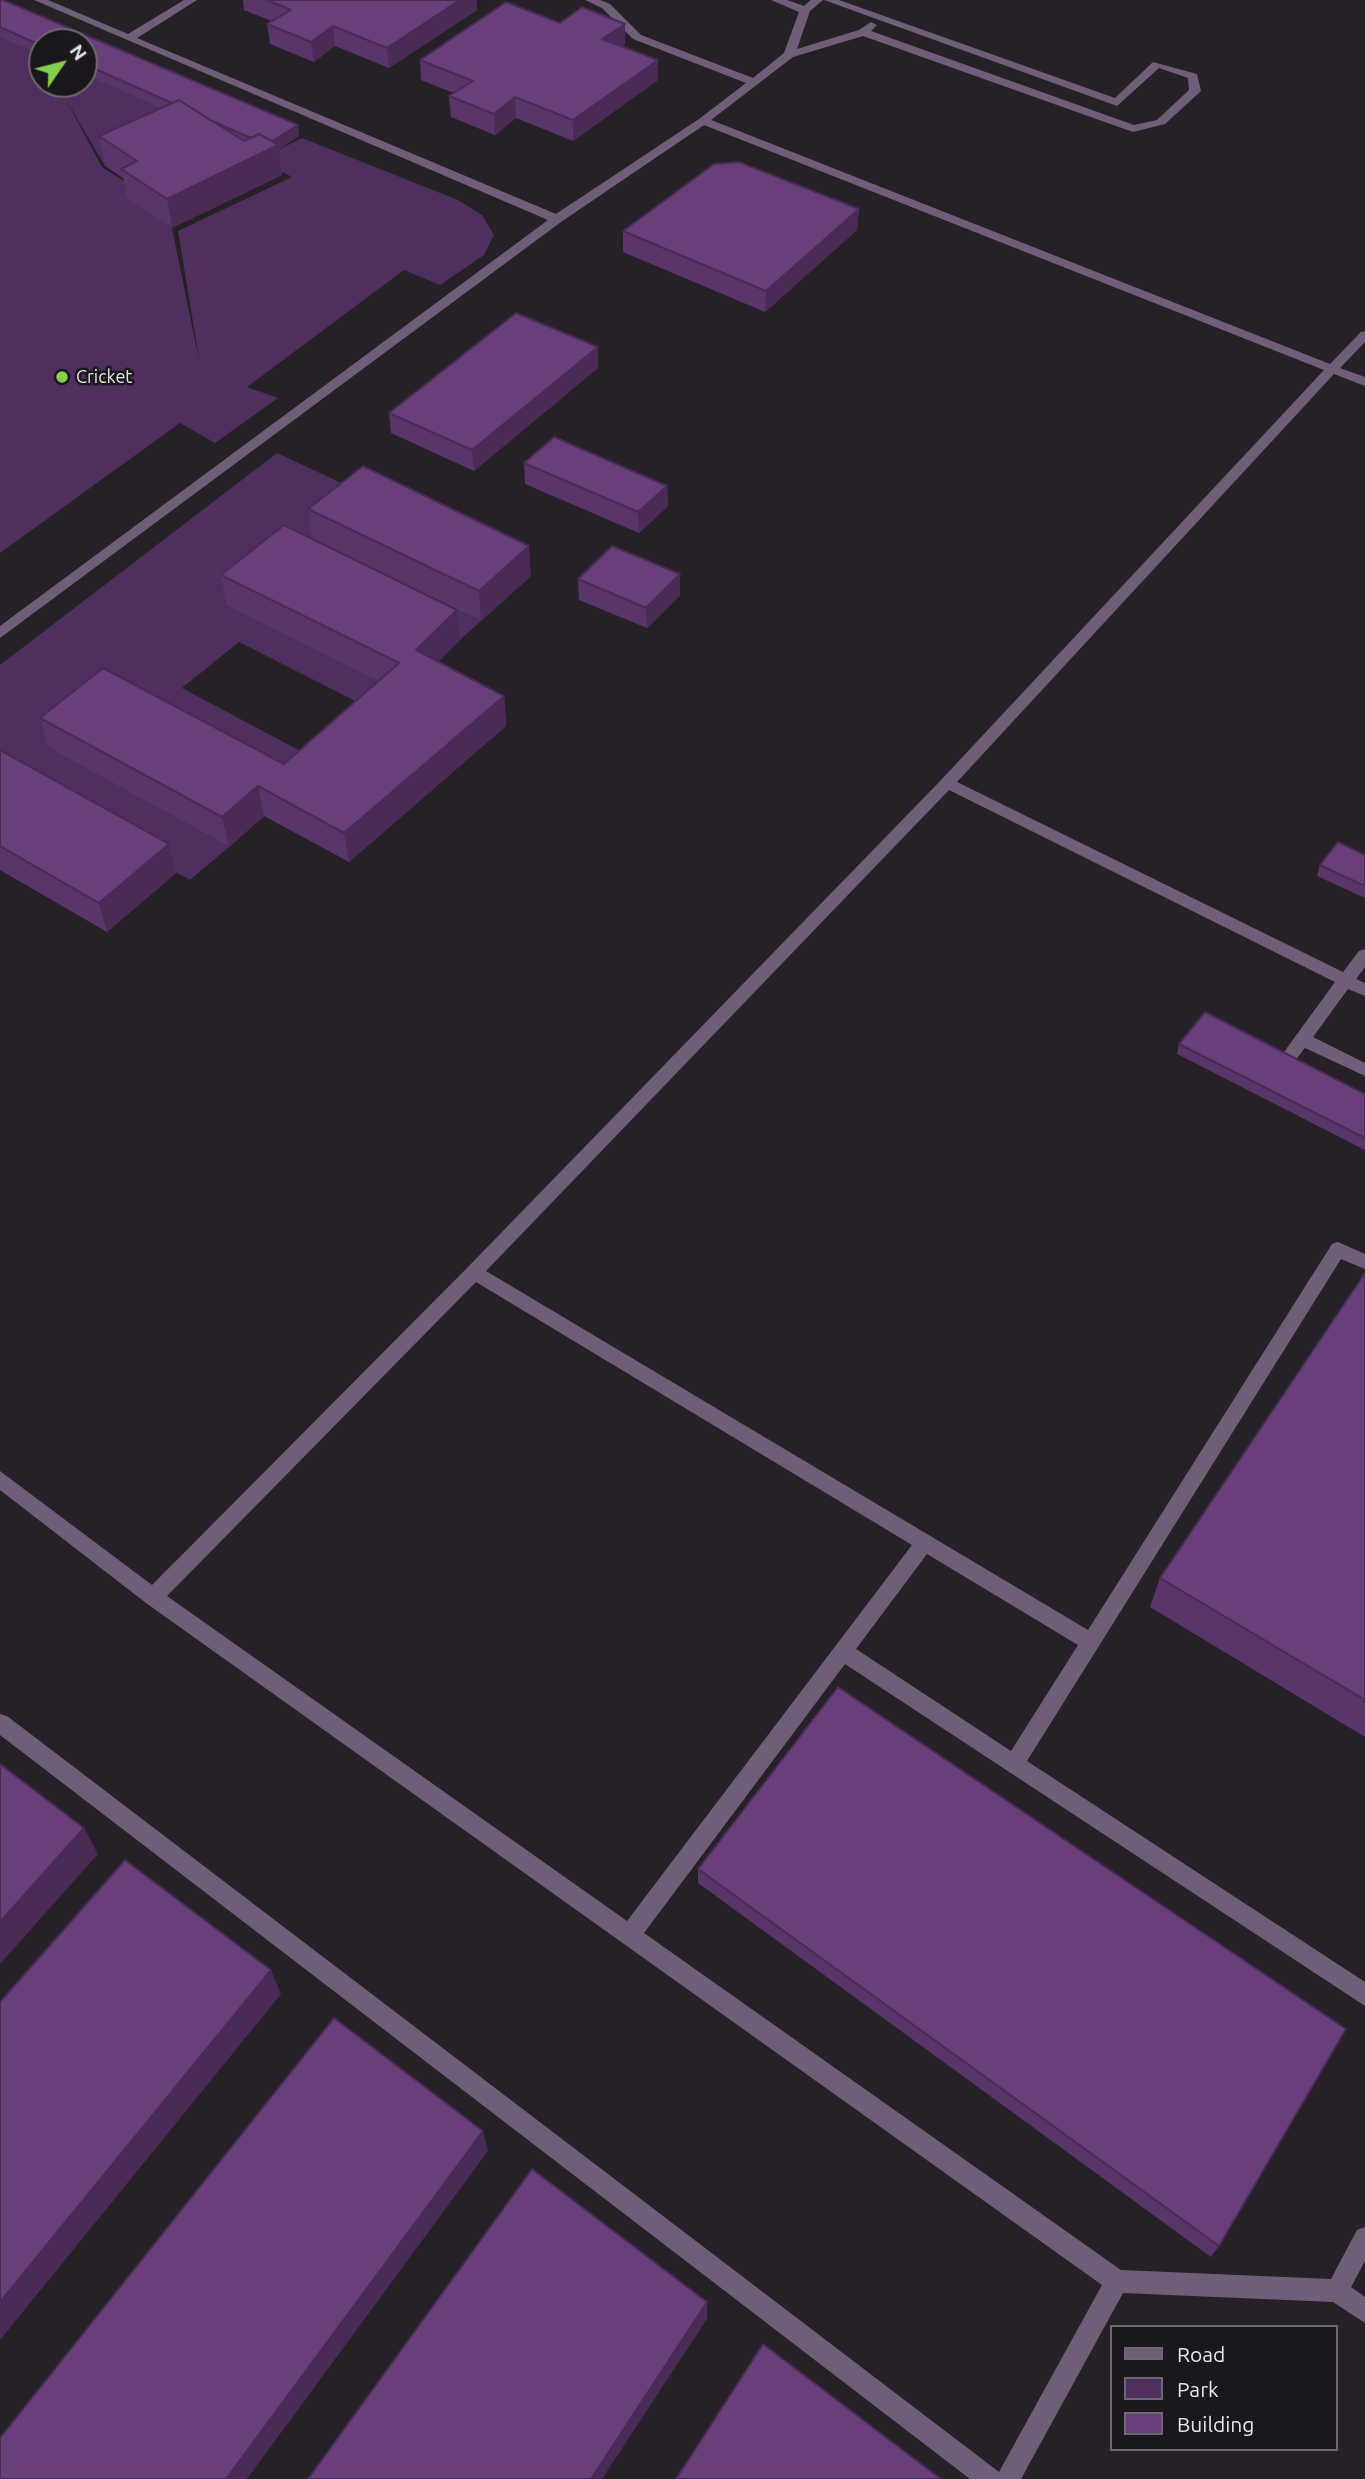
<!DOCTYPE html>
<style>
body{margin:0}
#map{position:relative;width:1365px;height:2479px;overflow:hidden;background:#252126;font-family:Ubuntu,sans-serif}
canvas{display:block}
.legend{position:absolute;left:1110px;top:2325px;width:228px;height:126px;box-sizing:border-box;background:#1b181d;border:2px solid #6d6a6f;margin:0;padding:9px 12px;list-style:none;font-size:21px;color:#e8e6e9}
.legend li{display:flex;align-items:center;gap:14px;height:35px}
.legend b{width:35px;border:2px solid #6d6a6f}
.north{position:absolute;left:28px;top:28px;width:70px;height:70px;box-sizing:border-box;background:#1b181d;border:2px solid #6d6a6f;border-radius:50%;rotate:55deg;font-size:19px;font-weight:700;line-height:28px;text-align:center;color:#e8e6e9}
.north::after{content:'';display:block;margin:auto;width:24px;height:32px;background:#84cf4d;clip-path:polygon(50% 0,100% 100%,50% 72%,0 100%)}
</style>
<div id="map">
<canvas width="1365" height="2479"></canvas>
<ul class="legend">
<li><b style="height:9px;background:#705e79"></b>Road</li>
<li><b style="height:19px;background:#4e2f5d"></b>Park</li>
<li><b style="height:19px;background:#683e7b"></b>Building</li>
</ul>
<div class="north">N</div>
</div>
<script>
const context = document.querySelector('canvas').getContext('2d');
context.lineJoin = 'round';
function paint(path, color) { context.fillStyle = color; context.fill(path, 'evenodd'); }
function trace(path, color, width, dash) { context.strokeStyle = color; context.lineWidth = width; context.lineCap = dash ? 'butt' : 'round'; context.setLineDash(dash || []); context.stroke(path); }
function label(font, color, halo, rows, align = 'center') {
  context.font = font + ' Ubuntu,sans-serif'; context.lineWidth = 5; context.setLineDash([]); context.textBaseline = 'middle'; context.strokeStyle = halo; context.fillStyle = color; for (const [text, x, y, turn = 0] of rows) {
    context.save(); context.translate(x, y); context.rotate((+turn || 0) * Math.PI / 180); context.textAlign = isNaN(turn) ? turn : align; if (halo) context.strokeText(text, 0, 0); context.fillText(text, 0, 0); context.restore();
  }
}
paint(new Path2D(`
 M0,36L42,55V84H84V73L268,155L302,138L458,200L482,215L494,235L484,255L440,285L404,270L247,387L278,398L215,443L180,423L0,553ZM65,98L105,166L264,163L292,177L178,231L200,365L172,228L128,198L136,189L102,167Z
 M277,453L367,495L313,539L481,621L460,640L288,555L402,693L379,713L239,642L182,688L323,763L289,793L49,747L229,847L190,880L0,774V665Z`), '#4e2f5d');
paint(new Path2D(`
 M34,0H48L128,34L184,0H197L137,38L556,214L699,119L746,83L633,39L602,8L585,0H600L610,4L641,35L753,78L784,53L799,12L771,0H787L804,6L811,0H823L810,11L797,49L859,30L871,22L877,25L871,31L1134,125L1157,120L1189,90L1188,78L1159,68L1117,106L824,0H839L1115,98L1153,62L1197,74L1201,91L1165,124L1133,132L863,36L793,57L711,120L1330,364L1361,332L1365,331V342L1340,368L1365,377V386L1334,374L957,782L1343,972L1359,951L1365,949V967L1356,979L1365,983V996L1348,989L1313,1037L1365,1063V1076L1305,1048L1290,1067H1278L1276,1063L1335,982L949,790L486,1271L1088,1630L1332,1244L1338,1242L1365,1254V1269L1341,1259L1027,1761L1365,1982V2006L845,1664L644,1933L1121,2270L1331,2279L1357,2230L1365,2227V2261L1351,2287L1365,2297V2323L1333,2302L1123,2293L1021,2479H970L0,1735V1714L7,1716L999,2472L1102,2285L146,1603L0,1490V1471L152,1585L468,1267L942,779L1324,370L704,125L561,222L0,638V626L548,220ZM476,1282L912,1545L627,1921L167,1596ZM927,1554L1078,1645L1011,1751L856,1649Z`), '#705e79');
paint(new Path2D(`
 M0,0L298,125L299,136L279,149L282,175L172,228L127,198L123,178L105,166L99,136L161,108L84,74V42H42V55L0,37Z
 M243,0H477V10L389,68L335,46L314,62L270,44L267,24L272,21L244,10Z
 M560,23L625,24V44L622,46L658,60V80L573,141L516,118L495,135L451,117L449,96L454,93L421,80L420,60Z
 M859,209L857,230L765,312L623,252V231Z
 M598,347V368L474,471L391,433L389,413Z
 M524,463L667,486L668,506L639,533L525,484Z
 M308,509L531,576L481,621L312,539Z
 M221,575L460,640L438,662L504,696L506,726L349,862L264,816L229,847L48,747L40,718L284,764L379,681L226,605Z
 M578,579L680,595L647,628L579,600Z
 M0,750L169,844L176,873L107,932L0,870Z
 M1365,855V898L1317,876L1320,865Z
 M1179,1044L1365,1094V1150L1177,1054Z
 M1365,1273V1737L1150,1607L1160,1578Z
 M698,1869L1219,2246L1211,2257L698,1883Z`), '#59356a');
paint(new Path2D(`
 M460,0H477V10L389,68L387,48Z
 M625,24V44L603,59L602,39Z
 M333,26L335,46L314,62L311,42Z
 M658,60V80L573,141V120Z
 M515,97L516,118L495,135L494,114Z
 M298,125L299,136L279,149L282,175L172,228L167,199L267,145Z
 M859,209L857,230L765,312L766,291Z
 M598,347V368L474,471L472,450Z
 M667,486L668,506L639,533L638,512Z
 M529,546L531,576L481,621L479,591Z
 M680,574V595L647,628L646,608Z
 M457,610L460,640L419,680L416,650Z
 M504,696L506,726L349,862L344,833Z
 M258,786L264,816L229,847L222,817Z
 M169,844L176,873L107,932L99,903Z
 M84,1828L98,1854L0,1964V1922Z
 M271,1970L281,1994L0,2340V2302Z
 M483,2131L488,2151L247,2479H226Z
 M707,2302V2319L602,2479H591Z`), '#492b56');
const building = new Path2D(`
 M0,0H3L298,125L272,141L259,134L251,138L210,120L179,100L172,103L84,64V42H42V46L0,27Z
 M267,0H460L387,48L333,26L311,42L267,24L291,10Z
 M506,2L560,23L582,7L625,24L602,39L658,60L573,120L515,97L494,114L449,96L473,81L420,60Z
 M179,100L244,141L259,134L278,145L167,199L121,169L137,161L99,136Z
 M739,162L859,209L766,291L623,231L714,164Z
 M516,313L598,347L472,450L389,413Z
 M554,437L667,486L638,512L524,463Z
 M363,466L529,546L479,591L308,509Z
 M284,525L457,610L416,650L504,696L344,833L258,786L222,817L40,718L103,668L284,764L399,663L221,575Z
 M612,546L680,574L646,608L578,579Z
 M0,750L169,844L99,903L0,846Z
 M1338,842L1365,855V886L1320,865Z
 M1205,1012L1365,1094V1138L1179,1044Z
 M1365,1273V1700L1160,1578Z
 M838,1687L1346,2029L1219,2246L698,1869Z
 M0,1764L84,1828L0,1922Z
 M125,1860L271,1970L0,2302V2002Z
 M334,2018L483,2131L226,2479H0V2438Z
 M532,2169L707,2302L591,2479H308Z
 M763,2344L941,2479H676Z`);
paint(building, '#683e7b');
trace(building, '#492b56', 2);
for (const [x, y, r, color] of [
 [62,377,7,"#84cf4d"]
]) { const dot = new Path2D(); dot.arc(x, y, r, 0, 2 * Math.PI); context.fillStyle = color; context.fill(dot); trace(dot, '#1b181d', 2.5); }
label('18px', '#e8e6e9', '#1b181d', [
 ["Cricket",76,377]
], 'left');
</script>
